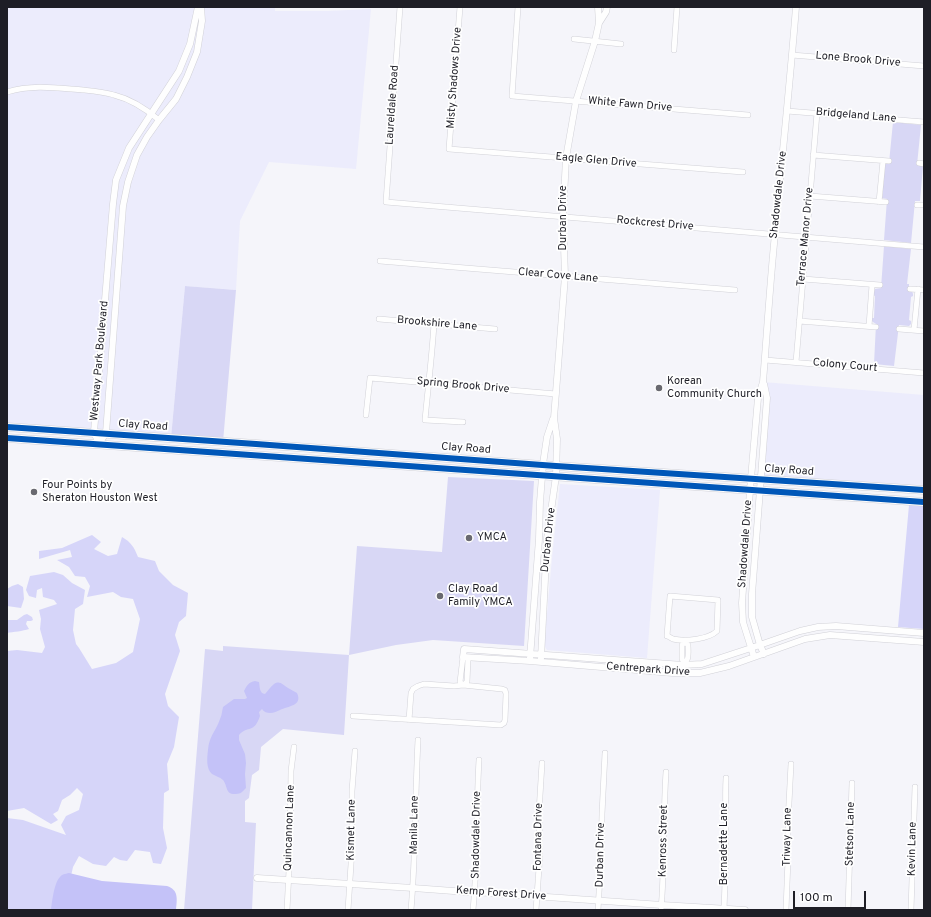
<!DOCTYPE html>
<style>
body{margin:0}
#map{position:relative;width:931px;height:917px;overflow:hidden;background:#f5f5fa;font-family:Overpass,sans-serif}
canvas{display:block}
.frame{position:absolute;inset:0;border:8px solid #1e1e26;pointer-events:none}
.scale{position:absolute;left:793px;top:891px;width:73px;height:18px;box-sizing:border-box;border:2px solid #1e1e26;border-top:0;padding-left:5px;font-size:12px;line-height:14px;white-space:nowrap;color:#1e1e26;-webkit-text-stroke:3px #fff;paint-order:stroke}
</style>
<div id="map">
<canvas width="931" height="917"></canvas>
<div class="frame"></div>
<div class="scale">100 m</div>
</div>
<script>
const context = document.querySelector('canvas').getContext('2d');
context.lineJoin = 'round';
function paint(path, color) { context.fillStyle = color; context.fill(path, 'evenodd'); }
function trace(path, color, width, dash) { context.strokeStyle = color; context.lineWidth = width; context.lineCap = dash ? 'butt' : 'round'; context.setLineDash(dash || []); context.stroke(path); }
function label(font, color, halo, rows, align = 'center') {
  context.font = font + ' Overpass,sans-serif'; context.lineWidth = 3.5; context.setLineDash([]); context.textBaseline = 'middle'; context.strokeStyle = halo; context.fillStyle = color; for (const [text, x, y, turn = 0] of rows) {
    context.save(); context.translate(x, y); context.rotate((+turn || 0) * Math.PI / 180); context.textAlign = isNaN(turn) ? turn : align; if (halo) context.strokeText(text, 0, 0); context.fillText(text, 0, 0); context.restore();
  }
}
paint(new Path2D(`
 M7,7H275V11H328L371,9L356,169L269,162L240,221L236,290L185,286L171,438L7,427Z
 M763,382L924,395V490L761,479L767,398Z
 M560,484L660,490L647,658L547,650L544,646L552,558Z`), '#ececfc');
paint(new Path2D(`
 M893,122L921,125L917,165L923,166L920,201H915L911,243L884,240L887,199L882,198L885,163H889Z
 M884,246L911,249L907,284H909V290L912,291L913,294V296L911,297L909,320L911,321V324L909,326L899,325L894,366L874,364L876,324L873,322L872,321V318H874L875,296L873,295L875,289L881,288Z
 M185,286L236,290L223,442L171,438Z
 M448,477L534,481L524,646L433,640L396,645L349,655L344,735L283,729L261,747L259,770L252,775L249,798L245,801V822L256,823L252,910H184L205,649L223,651V646L349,655L357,546L442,552Z`), '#d8d7f5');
paint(new Path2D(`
 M909,505L924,506V629L898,627Z
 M92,535L101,542L94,549L108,556L117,554L122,537C131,542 134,547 138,557L155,561L159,571L173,585L188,593L186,616L179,622L175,635L180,651L165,694L168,706L179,717L174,747L167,764L169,790L164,793L163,828L167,848L161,864L153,863L150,852L135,850L127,861L120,860L114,857L106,866L93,864L79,856L73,867L67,895L82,910H7V818L23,820L66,835L61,825L66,816L79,810L83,794L77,788L70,795L62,800L58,811L53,814L58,820L51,824L24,808L7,811V651L17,650L42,653L45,647L40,629L41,619L39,610L57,604L54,600L43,597L42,588L37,590L36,598L29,596L26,590L30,576L54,572L63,575L72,583L85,590L83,604L75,609L73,630L76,644L79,648L92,669L116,663L133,652L140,619L133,599L121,597L113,592L87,597L90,586L85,577L75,576L69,567L57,560L72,557L70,550L39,559V551L62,548Z
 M18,584L23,587L24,599L21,608L7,606V589L12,586Z
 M27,614L32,617L33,620L31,621H27L26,624L29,629C23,631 13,632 7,633V617L8,620H17L24,615Z`), '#d6d5f9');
paint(new Path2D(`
 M255,681L259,682C260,687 259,693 265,694C268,691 270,687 274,684C280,680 283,685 288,688C291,690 294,691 297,693C303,706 288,706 280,710C277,711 274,713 270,713C267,713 264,712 262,709L259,712L260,716C254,734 248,725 239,735V740L245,754L246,763L245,774L246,788C243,791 241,794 236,794C225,795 228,786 223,780C220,777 215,776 212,774C206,769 207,758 208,750C209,736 216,731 220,719C222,715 222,711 223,707L234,699H245L247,698L244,691C247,685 249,682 255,681Z
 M69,873L102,881L167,886C179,890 177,899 176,910H51C52,902 54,883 60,877C62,874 65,874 69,873Z`), '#c4c2f8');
const minor = new Path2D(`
 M400,7L386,202L924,247
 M460,7L449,149L743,172
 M518,7L512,96L748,115
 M574,39L621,44
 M674,50L677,7
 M792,55L924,66
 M7,92C33,84 57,88 83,90C93,91 104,92 114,95C130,99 146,109 159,120
 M787,111L924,122
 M813,155L889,161
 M919,163L924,164
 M810,196L886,202
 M879,202L883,161
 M917,205H924
 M380,261L735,290
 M803,279L880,285
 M910,289L924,290
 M379,319L495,329
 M799,321L876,327
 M434,324C432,356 428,388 425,420L463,422
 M869,326L872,285
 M899,329L924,331
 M914,330L918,289
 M765,360L924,373
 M796,362L817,113
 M366,415L370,378L556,394
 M670,596L718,600L717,631C709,639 685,642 673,639C673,639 668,636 667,636Z
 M684,663L682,659V645L685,642
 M683,665C684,663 686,662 687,660C689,656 688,649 688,645L685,642V640
 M463,685L467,682L468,658
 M463,685L460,682L463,657
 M353,716C402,719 451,722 501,725L504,723L505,720L506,694L505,690L502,689L463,685L454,686L424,684L418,686L413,689L411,693L409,720
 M287,910L290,851L291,771L294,747
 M348,910L352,849V791L355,751
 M411,910C416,853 415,797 418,740
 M473,910C478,860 476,810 479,760
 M536,910L540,854L539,812L542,763
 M598,910L601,858L602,814L605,753
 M661,910C665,864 663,818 666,772
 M724,910C725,884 726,859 726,833C726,815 725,796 726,778
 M786,910L788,859V822L791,764
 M848,910L852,783
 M911,910L915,787`);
const tertiary = new Path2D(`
 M598,7L599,23
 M764,384L767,398L752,594V617L760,645L764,654
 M99,444L94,432L113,204L116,180L129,148L179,71L190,44L198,7
 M99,444L106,433L123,206L128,182L137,155L147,137L159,120L176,99L187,77L197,52L202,21L201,7
 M924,633L836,626L818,627L800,631L751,648L702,664L683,665L464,649L463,657L530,661L673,673H700L729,666L805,639L830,635L924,642
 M754,657L743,622L742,603L750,490L758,398L763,382C767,333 770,283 775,234C782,158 790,83 796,7
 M530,658L539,539L540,502L543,464L547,437L553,419
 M541,658L547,539L556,476L557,439L554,418L565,276L563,217L566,158L576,101L595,41L599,23L606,12L607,7
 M257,878L413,888L467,892H475L662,905L745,910`);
const primary = new Path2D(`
 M7,427L256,444L556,466L924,490
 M7,438L924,502`);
trace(minor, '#d1d1d7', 6);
trace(tertiary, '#d1d1d7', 7);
trace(primary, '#d1d1d7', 9);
trace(minor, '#fefefe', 5);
trace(tertiary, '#fefefe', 6);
trace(primary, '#fefefe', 8);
trace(new Path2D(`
 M7,427L256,444L556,466L924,490
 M7,438L924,502`), '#0057b8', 6);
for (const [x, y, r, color] of [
 [659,388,4,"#696970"],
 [34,492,4,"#696970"],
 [469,538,4,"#696970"],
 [440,596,4,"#696970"]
]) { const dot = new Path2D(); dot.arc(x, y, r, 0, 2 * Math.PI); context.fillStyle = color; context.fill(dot); trace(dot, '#fff', 1.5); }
label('11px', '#1e1e26', '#fff', [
 ["Lone Brook Drive",858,60,5],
 ["Misty Shadows Drive",455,78,-86],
 ["Laureldale Road",393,105,-86],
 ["White Fawn Drive",630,105,5],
 ["Bridgeland Lane",856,116,5],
 ["Eagle Glen Drive",596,161,5],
 ["Shadowdale Drive",779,195,-84],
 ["Durban Drive",564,218,-90],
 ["Rockcrest Drive",655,224,5],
 ["Terrace Manor Drive",806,237,-85],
 ["Clear Cove Lane",558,276,5],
 ["Brookshire Lane",437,324,5],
 ["Westway Park Boulevard",100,361,-85],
 ["Colony Court",845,366,5],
 ["Spring Brook Drive",463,386,5],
 ["Clay Road",143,426,4],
 ["Clay Road",466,449,4],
 ["Clay Road",789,471,4],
 ["Durban Drive",549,540,-84],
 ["Shadowdale Drive",746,544,-86],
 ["Centrepark Drive",648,670,4],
 ["Manila Lane",415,825,-89],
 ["Quincannon Lane",290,828,-88],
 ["Kismet Lane",352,830,-89],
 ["Stetson Lane",851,834,-89],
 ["Shadowdale Drive",477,835,-89],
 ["Fontana Drive",539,837,-89],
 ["Triway Lane",788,837,-89],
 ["Kenross Street",664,841,-89],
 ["Bernadette Lane",725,844,-90],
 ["Kevin Lane",913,849,-89],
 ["Durban Drive",601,855,-89],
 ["Kemp Forest Drive",501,894,4]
]);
label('11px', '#1e1e26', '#fff', [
 ["Korean",667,382],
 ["Community Church",667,395],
 ["Four Points by",42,486],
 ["Sheraton Houston West",42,499],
 ["YMCA",477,538],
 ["Clay Road",448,590],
 ["Family YMCA",448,603]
], 'left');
</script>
